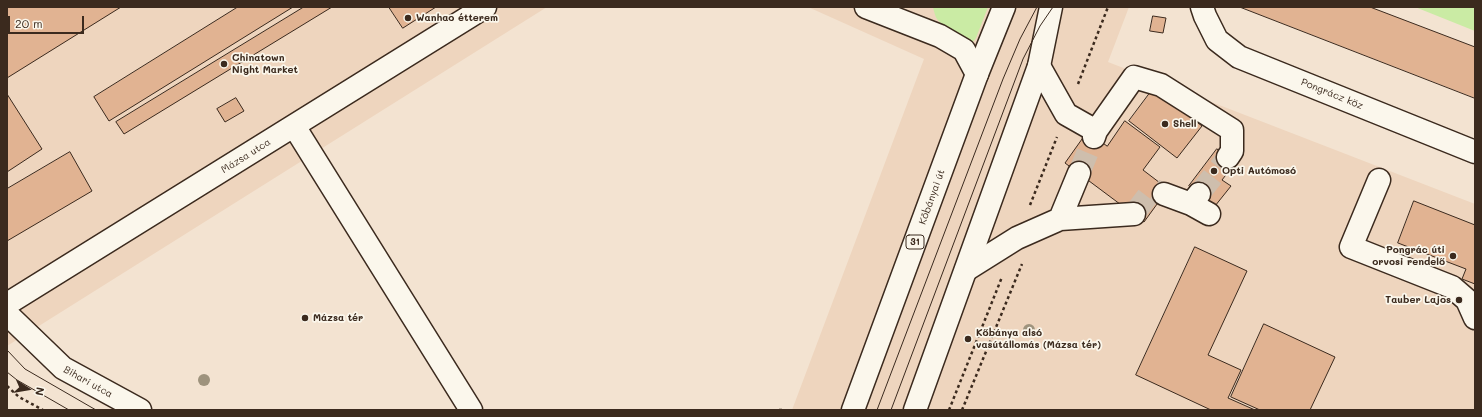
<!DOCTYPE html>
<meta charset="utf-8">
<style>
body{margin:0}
#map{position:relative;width:1482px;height:417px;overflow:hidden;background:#f3e3d1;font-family:Mali,sans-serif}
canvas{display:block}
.frame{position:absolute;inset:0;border:8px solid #3b2a1e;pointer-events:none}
.north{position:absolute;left:8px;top:369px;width:40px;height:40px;-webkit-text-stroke:3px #fbf7ec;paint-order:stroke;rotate:102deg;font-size:11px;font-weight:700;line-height:16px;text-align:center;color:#3b2a1e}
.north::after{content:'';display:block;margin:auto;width:14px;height:18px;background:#3b2a1e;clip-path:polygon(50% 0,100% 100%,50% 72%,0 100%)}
.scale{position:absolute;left:8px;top:16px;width:76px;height:18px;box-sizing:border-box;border:2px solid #3b2a1e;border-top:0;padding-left:5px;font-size:12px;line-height:14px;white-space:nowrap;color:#3b2a1e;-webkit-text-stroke:3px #fbf7ec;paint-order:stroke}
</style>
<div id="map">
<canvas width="1482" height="417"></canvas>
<div class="frame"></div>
<div class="north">N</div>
<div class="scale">20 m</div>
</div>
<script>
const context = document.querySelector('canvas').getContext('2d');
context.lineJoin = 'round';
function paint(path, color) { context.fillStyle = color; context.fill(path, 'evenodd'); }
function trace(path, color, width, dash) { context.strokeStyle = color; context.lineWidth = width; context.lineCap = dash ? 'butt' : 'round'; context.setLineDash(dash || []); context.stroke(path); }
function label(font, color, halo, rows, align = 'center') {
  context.font = font + ' Mali,sans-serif'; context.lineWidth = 3.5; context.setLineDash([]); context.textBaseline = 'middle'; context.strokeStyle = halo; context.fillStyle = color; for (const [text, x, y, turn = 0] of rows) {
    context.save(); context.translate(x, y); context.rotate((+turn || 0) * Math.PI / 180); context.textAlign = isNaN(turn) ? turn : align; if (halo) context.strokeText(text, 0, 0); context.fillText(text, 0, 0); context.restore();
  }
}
paint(new Path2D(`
 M7,7H547L7,346Z
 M808,7H1129L1108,62L1475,204V410H792L924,59Z`), '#eed5be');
paint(new Path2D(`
 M933,7H988L976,38L972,43C964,43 942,26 937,19C935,16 934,11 933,7Z
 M1415,7H1475V31Z`), '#caeba4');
const building = new Path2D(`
 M7,7H121L7,78Z
 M238,7H293L109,121L94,97Z
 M304,7H332L124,134L116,122Z
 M389,7H436L403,28Z
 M1240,7H1370L1475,47V98Z
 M1153,16L1166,18L1163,33L1150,31Z
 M1153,89L1202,126L1177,158L1129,121Z
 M7,94L42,149L7,172Z
 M236,98L244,111L225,122L217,109Z
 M1125,121L1160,147L1143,170L1168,189L1144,222L1065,163L1087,132L1107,146Z
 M1217,149L1235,163L1222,180L1231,186L1215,206L1189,186Z
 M70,152L92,191L7,241V189Z
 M1414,201L1475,225V284L1462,279L1466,269L1398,243Z
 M1195,247L1247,271L1208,355L1241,370L1228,398L1255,410H1211L1136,375Z
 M1264,324L1335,357L1310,410H1260L1231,397Z`);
paint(building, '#e1b392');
trace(building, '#3b2a1e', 1);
trace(new Path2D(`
 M1079,173L1094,137
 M1199,194L1228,157
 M1134,214L1153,189L1164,194`), '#cebead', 22, [22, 11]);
const minor = new Path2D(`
 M866,7L940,36L964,50L977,74
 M1202,7L1205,16L1217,40L1239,57L1475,152
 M1039,66L1066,114L1096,131L1094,137
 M294,126L471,410
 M1096,131L1134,77L1161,85L1232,130V151L1228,157
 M1379,180L1351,247L1452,287L1467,300L1475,318
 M1164,194L1191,204L1199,194
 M1191,204L1209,214
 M1060,219L1134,214
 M966,270L1017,238L1060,219L1079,173
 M7,304L485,7
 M7,314L63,368L140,410`);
const major = new Path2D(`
 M853,410L977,74L1004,7
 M915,410L1039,66L1051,7`);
trace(minor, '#3b2a1e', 25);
trace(major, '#3b2a1e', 25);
trace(new Path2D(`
 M1078,84L1108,7
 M1030,205L1057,137
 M7,386L19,397L43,410
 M779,410H782
 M949,410L1002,277
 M962,410L1022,264`), '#3b2a1e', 2.5, [3, 3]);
trace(minor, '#fbf7ec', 22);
trace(major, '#fbf7ec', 22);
trace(new Path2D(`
 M7,350L25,369L96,410
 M7,372L17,380L69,410
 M877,410L1003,79L1020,39L1037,7
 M891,410L1023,59L1040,26L1053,7`), '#3b2a1e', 1);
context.fillStyle = '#9e937d';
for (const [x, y] of [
 [1029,330],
 [204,380]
]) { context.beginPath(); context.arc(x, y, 6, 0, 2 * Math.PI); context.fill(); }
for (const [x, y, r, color] of [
 [408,18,4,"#3b2a1e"],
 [224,64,4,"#3b2a1e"],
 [1165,124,4,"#3b2a1e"],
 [1214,171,4,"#3b2a1e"],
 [1453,256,4,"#3b2a1e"],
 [1459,300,4,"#3b2a1e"],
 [305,318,4,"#3b2a1e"],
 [968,339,4,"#3b2a1e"]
]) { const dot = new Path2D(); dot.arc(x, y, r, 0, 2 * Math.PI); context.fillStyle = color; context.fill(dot); trace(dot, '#fbf7ec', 1.5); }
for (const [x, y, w] of [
 [915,242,18]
]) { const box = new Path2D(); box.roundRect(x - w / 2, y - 7, w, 14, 3); context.fillStyle = '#fbf7ec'; context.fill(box); trace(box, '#3b2a1e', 1); }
label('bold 9px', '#3b2a1e', null, [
 ["31",915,242]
]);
label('bold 10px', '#3b2a1e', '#fbf7ec', [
 ["Wanhao étterem",416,18],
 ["Chinatown",232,58],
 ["Night Market",232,70],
 ["Shell",1173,124],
 ["Opti Autómosó",1222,171],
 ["Pongrác úti",1445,250,"right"],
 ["orvosi rendelő",1445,262,"right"],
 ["Tauber Lajos",1451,300,"right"],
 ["Mázsa tér",313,318],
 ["Kőbánya alsó",976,333],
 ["vasútállomás (Mázsa tér)",976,345]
], 'left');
label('10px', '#3b2a1e', '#fbf7ec', [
 ["Pongrácz köz",1332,94,22],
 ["Mázsa utca",246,156,-32],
 ["Kőbányai út",932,197,-70],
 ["Bihari utca",88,382,29]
]);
</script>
